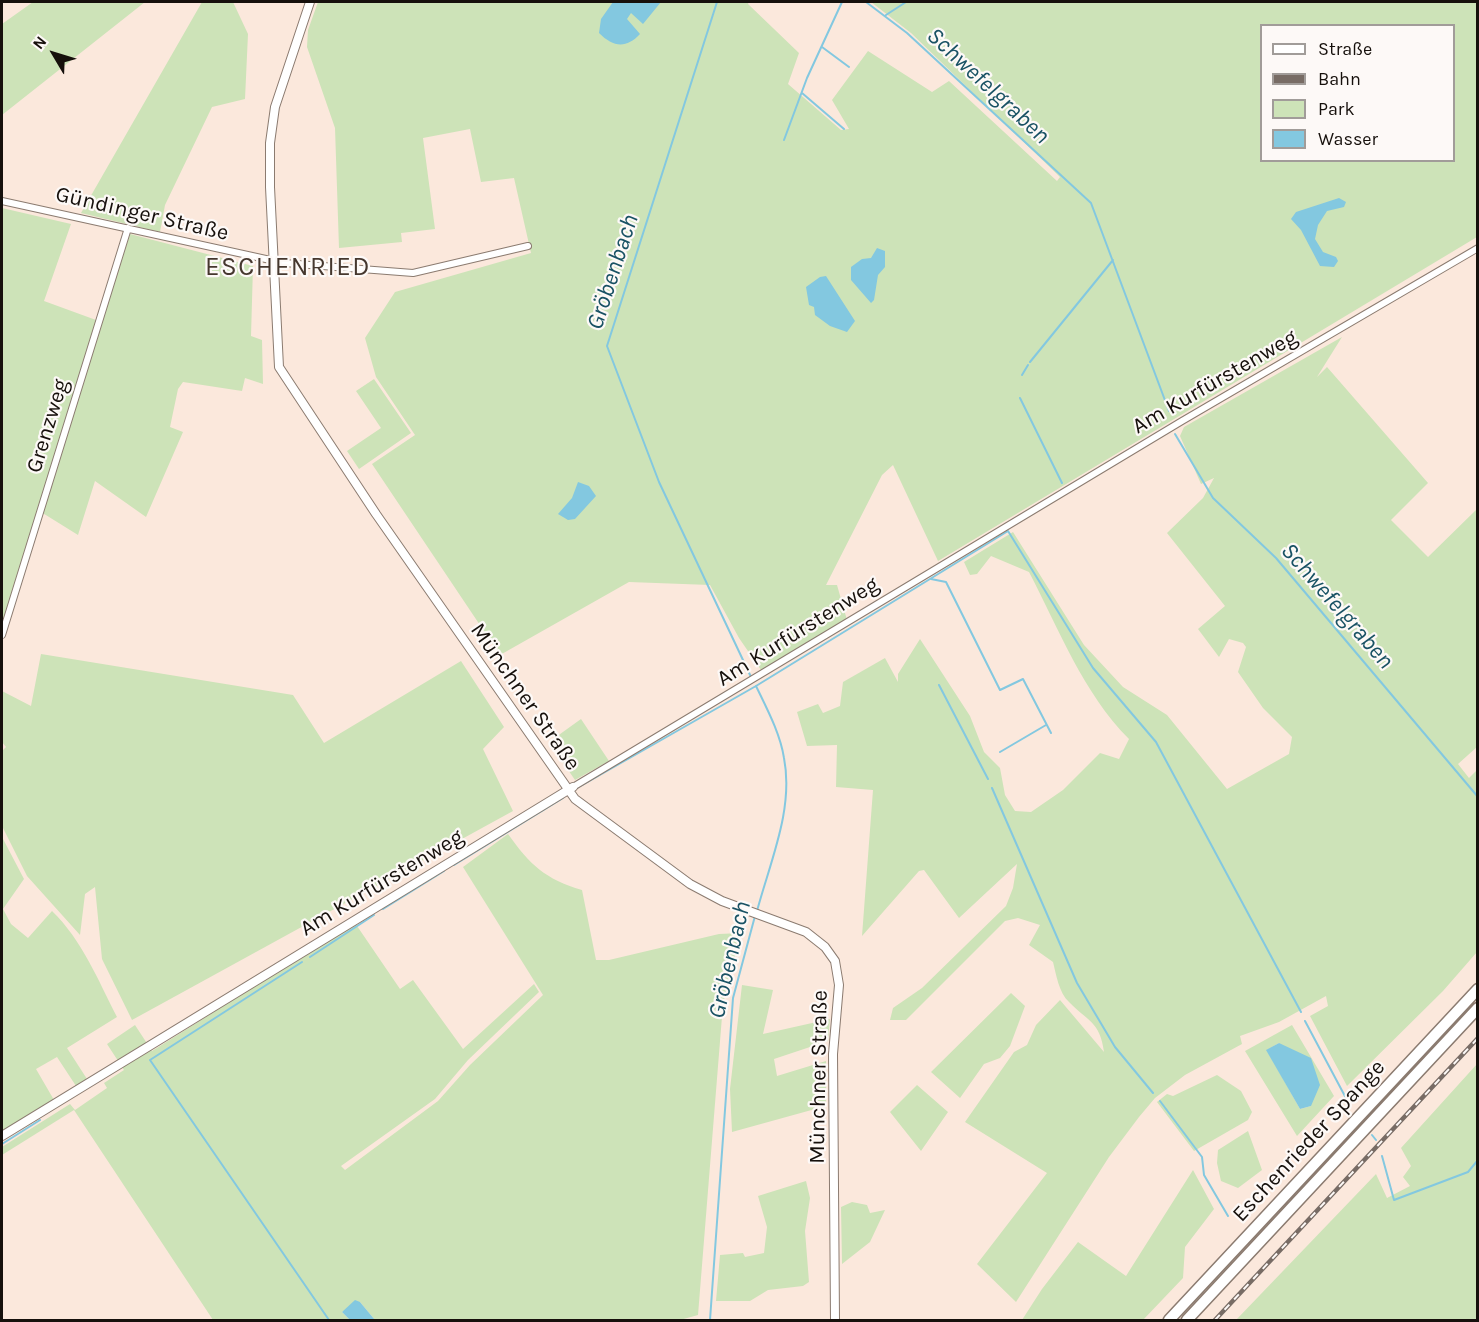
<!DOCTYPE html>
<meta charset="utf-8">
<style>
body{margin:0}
#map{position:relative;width:1479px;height:1322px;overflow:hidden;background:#fbe8dc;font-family:Karla,sans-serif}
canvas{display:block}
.frame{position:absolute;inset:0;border:3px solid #16100c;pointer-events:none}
.legend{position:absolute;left:1260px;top:24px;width:195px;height:138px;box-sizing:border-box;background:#fdf9f7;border:2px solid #a19c99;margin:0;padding:8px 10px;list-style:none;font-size:18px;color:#16100c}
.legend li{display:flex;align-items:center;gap:12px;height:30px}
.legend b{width:30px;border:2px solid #a19c99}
.north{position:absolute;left:24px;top:24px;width:60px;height:60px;-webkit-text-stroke:4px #fdf9f7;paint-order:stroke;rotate:308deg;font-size:16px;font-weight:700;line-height:24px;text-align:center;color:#16100c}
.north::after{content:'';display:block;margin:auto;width:21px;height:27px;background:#16100c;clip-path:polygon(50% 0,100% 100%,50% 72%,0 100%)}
</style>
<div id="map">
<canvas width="1479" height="1322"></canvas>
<div class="frame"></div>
<ul class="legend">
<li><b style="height:8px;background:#fff"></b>Straße</li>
<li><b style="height:8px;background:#786c65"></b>Bahn</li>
<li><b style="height:16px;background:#cde3b8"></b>Park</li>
<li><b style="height:16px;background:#83c8e0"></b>Wasser</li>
</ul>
<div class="north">N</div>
</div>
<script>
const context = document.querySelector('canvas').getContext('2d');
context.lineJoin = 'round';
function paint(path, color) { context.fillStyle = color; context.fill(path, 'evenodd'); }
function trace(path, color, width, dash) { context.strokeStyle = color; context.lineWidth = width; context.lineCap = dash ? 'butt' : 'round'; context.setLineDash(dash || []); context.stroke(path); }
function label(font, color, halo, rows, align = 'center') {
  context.font = font + ' Karla,sans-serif'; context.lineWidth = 4.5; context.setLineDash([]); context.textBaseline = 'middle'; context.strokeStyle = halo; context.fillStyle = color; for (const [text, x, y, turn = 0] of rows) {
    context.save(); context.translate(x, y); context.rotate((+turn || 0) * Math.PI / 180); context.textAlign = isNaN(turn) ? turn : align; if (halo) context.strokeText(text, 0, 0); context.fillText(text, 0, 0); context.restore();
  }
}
paint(new Path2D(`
 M33,2H145L2,115V24Z
 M202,2H233L248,34L245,99L212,107L165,205L160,232L81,213Z
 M318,2H749L748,4L799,53L788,84L841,130L849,129L832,100L868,51L932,92L949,81L1057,181L1060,177L911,33L871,2H1477V237L938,561L893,465L882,475L826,585H837L847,620L761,670L739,638L710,585L629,582L500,655L372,464L415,435L376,377L365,338L395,292L531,253L514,178L481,182L470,129L423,138L435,229L401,233L402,242L339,248L335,128L307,47L308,30ZM1262,26H1454V160H1262Z
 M2,208L71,224L44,301L96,320L2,624Z
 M130,234L253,266L251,336L262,340L263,384L245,378L242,391L183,382L178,389L170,427L183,432L146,517L95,481L78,535L41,512Z
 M1342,337L1317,377L1327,367L1428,483L1391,520L1428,557L1477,509V747L1458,764L1469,778L1477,770V952L1443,991L1347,1086L1310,1016L1328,1006L1326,996L1279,1022L1240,1036L1242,1044L1185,1075L1155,1098L1139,1117L1109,1157L1016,1302L977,1264L1047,1173L965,1122L1014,1052L1027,1045L1036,1025L1060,1000L1104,1052C1100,1021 1087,1021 1069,1002C1059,993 1056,974 1053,962L1029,945L1040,925L1018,918L1005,921L906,1020H890L893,1008L922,988L1006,906L1013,888L1017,864L959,918L924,870L919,871L862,936L873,790L836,787L837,745L807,746L797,712L818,704L823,713L840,706L843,682L885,658L898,682V674L920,639L970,716L984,752L1000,768L1005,795L1015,811L1031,812L1063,790L1100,753L1119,759L1129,739C1083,693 1059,629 1029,572L991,556L977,574L970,575L964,562L1013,532L1084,645L1123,687L1167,715L1227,789L1289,754L1292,737L1263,708L1238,672L1246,647L1243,643L1229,639L1219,657L1198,629L1225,606L1167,533L1203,498L1214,478L1201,484L1180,436L1184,427Z
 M374,379L411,433L359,469L347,451L381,428L356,391Z
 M41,654L293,695L324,743L461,661L504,727L483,749L513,811L132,1020L102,959L95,887L85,894L80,935L27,876L2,826V751L6,747L2,742V691L31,706Z
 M581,719L609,761L575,780L549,742Z
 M508,834C530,865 545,879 582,890L596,960H609L719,934L741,933L723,1004L698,1315L680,1320H375L360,1302L342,1312L350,1320H213L74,1110L2,1155V1147L70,1104L75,1110L107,1088L104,1083L124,1070L107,1044L135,1025L152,1051L355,923L400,989L413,980L463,1049L534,984L539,992L468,1060L435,1099L341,1166L345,1170L438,1101L470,1065L543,995L463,867Z
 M2,837L24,879L3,909L11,924L28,938L52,911C82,940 98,980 117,1017L67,1048L87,1079L76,1086L57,1057L36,1069L54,1100L2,1132Z
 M742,985L773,990L763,1034L830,1019L828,1041L774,1059L777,1076L826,1061V1106L732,1132L730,1089Z
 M1011,993L1025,1006L1010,1046L1000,1058L984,1064L960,1098L931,1072Z
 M1292,1025L1334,1096L1297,1136L1245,1051ZM1279,1043L1311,1106L1300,1109L1267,1050Z
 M1477,1064V1320H1236L1376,1174L1387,1198L1410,1186L1403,1177L1411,1166L1401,1148Z
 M1217,1075L1241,1091L1252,1112L1248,1120L1194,1151L1157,1102L1167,1094L1173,1096Z
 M917,1085L948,1112L921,1151L890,1112Z
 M1248,1131L1262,1170L1238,1188L1221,1181L1217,1163L1218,1150Z
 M1193,1170L1214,1209L1185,1247L1183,1278L1143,1320H1022L1042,1289L1078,1242L1126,1276Z
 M806,1181L810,1198L805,1231L809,1282L803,1286L768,1290L750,1301H716L720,1255L743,1253L745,1257L764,1253L767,1227L758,1196Z
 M852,1202L867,1205L870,1213L885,1210L870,1242L842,1264L841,1207Z`), '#cde3b8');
paint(new Path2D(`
 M613,2H661L643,24L631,13L627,19L640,34C626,49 613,47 599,33L601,19Z
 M1339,198L1346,202L1344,207L1327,211L1318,225L1315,239L1323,252L1336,257L1338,261L1334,267L1320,266L1301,230L1291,219L1296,212Z
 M877,248L885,251V267L878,275L874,300L871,303L851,280V267L862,259L871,258Z
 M826,276L855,321L847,332L830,326L815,315L814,307L809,305L806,287L820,277Z
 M578,482L589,486L596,496L575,519L568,520L558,514L572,498Z
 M1279,1043L1311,1058L1320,1085L1311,1106L1300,1109L1266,1050Z
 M355,1300L360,1302L375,1320H350L342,1312Z`), '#83c8e0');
trace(new Path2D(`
 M717,2L607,346L659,482L751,677
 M866,2L907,33L1091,203L1169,411
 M886,15L906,2
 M822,47L849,67
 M802,93L844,129
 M784,140L807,78L842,2
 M1030,362L1113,260
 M1022,375L1028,365
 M1020,398L1062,483
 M1175,434L1213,498L1276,558L1478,797
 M931,579L946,582L1000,690L1023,679L1051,733
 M939,685L988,779
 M756,686C767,709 780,733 784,758C794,809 770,862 757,911
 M1000,752L1046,725
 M577,788L756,686L1008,531L1093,668L1156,742L1301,1012
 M992,788L1077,983L1115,1047L1153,1093
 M454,865L563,798
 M383,909L444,871
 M310,957L374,915
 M302,962L150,1060L329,1320
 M1305,1021L1347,1100
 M1160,1101L1202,1157L1204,1175L1228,1216
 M1372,1135L1376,1140
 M2,1144L40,1120
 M1382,1156L1394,1200L1468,1172L1478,1160
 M710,1320L733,998L755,916`), '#83c8e0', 2);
const street = new Path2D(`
 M2,201L284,263L413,273L528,246
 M2,635L128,228
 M573,787L1182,421L1478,248`);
const secondary = new Path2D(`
 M310,2L275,107L270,143V187L279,367L376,514L575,799L690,884L722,901L806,932L825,947L835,961L839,985L833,1054L835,1320
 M2,1136L573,787`);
const highway = new Path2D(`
 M1169,1320L1478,989
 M1187,1320L1478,1008`);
trace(street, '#8b7b70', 8);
trace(secondary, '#8b7b70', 10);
trace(highway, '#8b7b70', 13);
trace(street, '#fff', 6);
trace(secondary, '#fff', 8);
trace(highway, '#fff', 10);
const rail = new Path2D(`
 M1215,1320L1478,1038`);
trace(rail, '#786c65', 4.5);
trace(rail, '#fdf9f7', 2, [7]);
label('22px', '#16100c', '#fdf9f7', [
 ["Gündinger Straße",142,214,13],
 ["Am Kurfürstenweg",1215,382,-30],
 ["Grenzweg",48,426,-73],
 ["Am Kurfürstenweg",798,632,-32],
 ["Münchner Straße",525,697,55],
 ["Am Kurfürstenweg",382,883,-31],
 ["Münchner Straße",819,1077,-89],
 ["Eschenrieder Spange",1309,1141,-47]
]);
label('italic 24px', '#195264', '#fdf9f7', [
 ["Schwefelgraben",988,86,43],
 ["Gröbenbach",613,272,-72],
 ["Schwefelgraben",1337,606,49],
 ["Gröbenbach",730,960,-77]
]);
context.letterSpacing = '1.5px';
label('26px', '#45372e', '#fdf9f7', [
 ["ESCHENRIED",288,268]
]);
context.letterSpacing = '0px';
</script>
